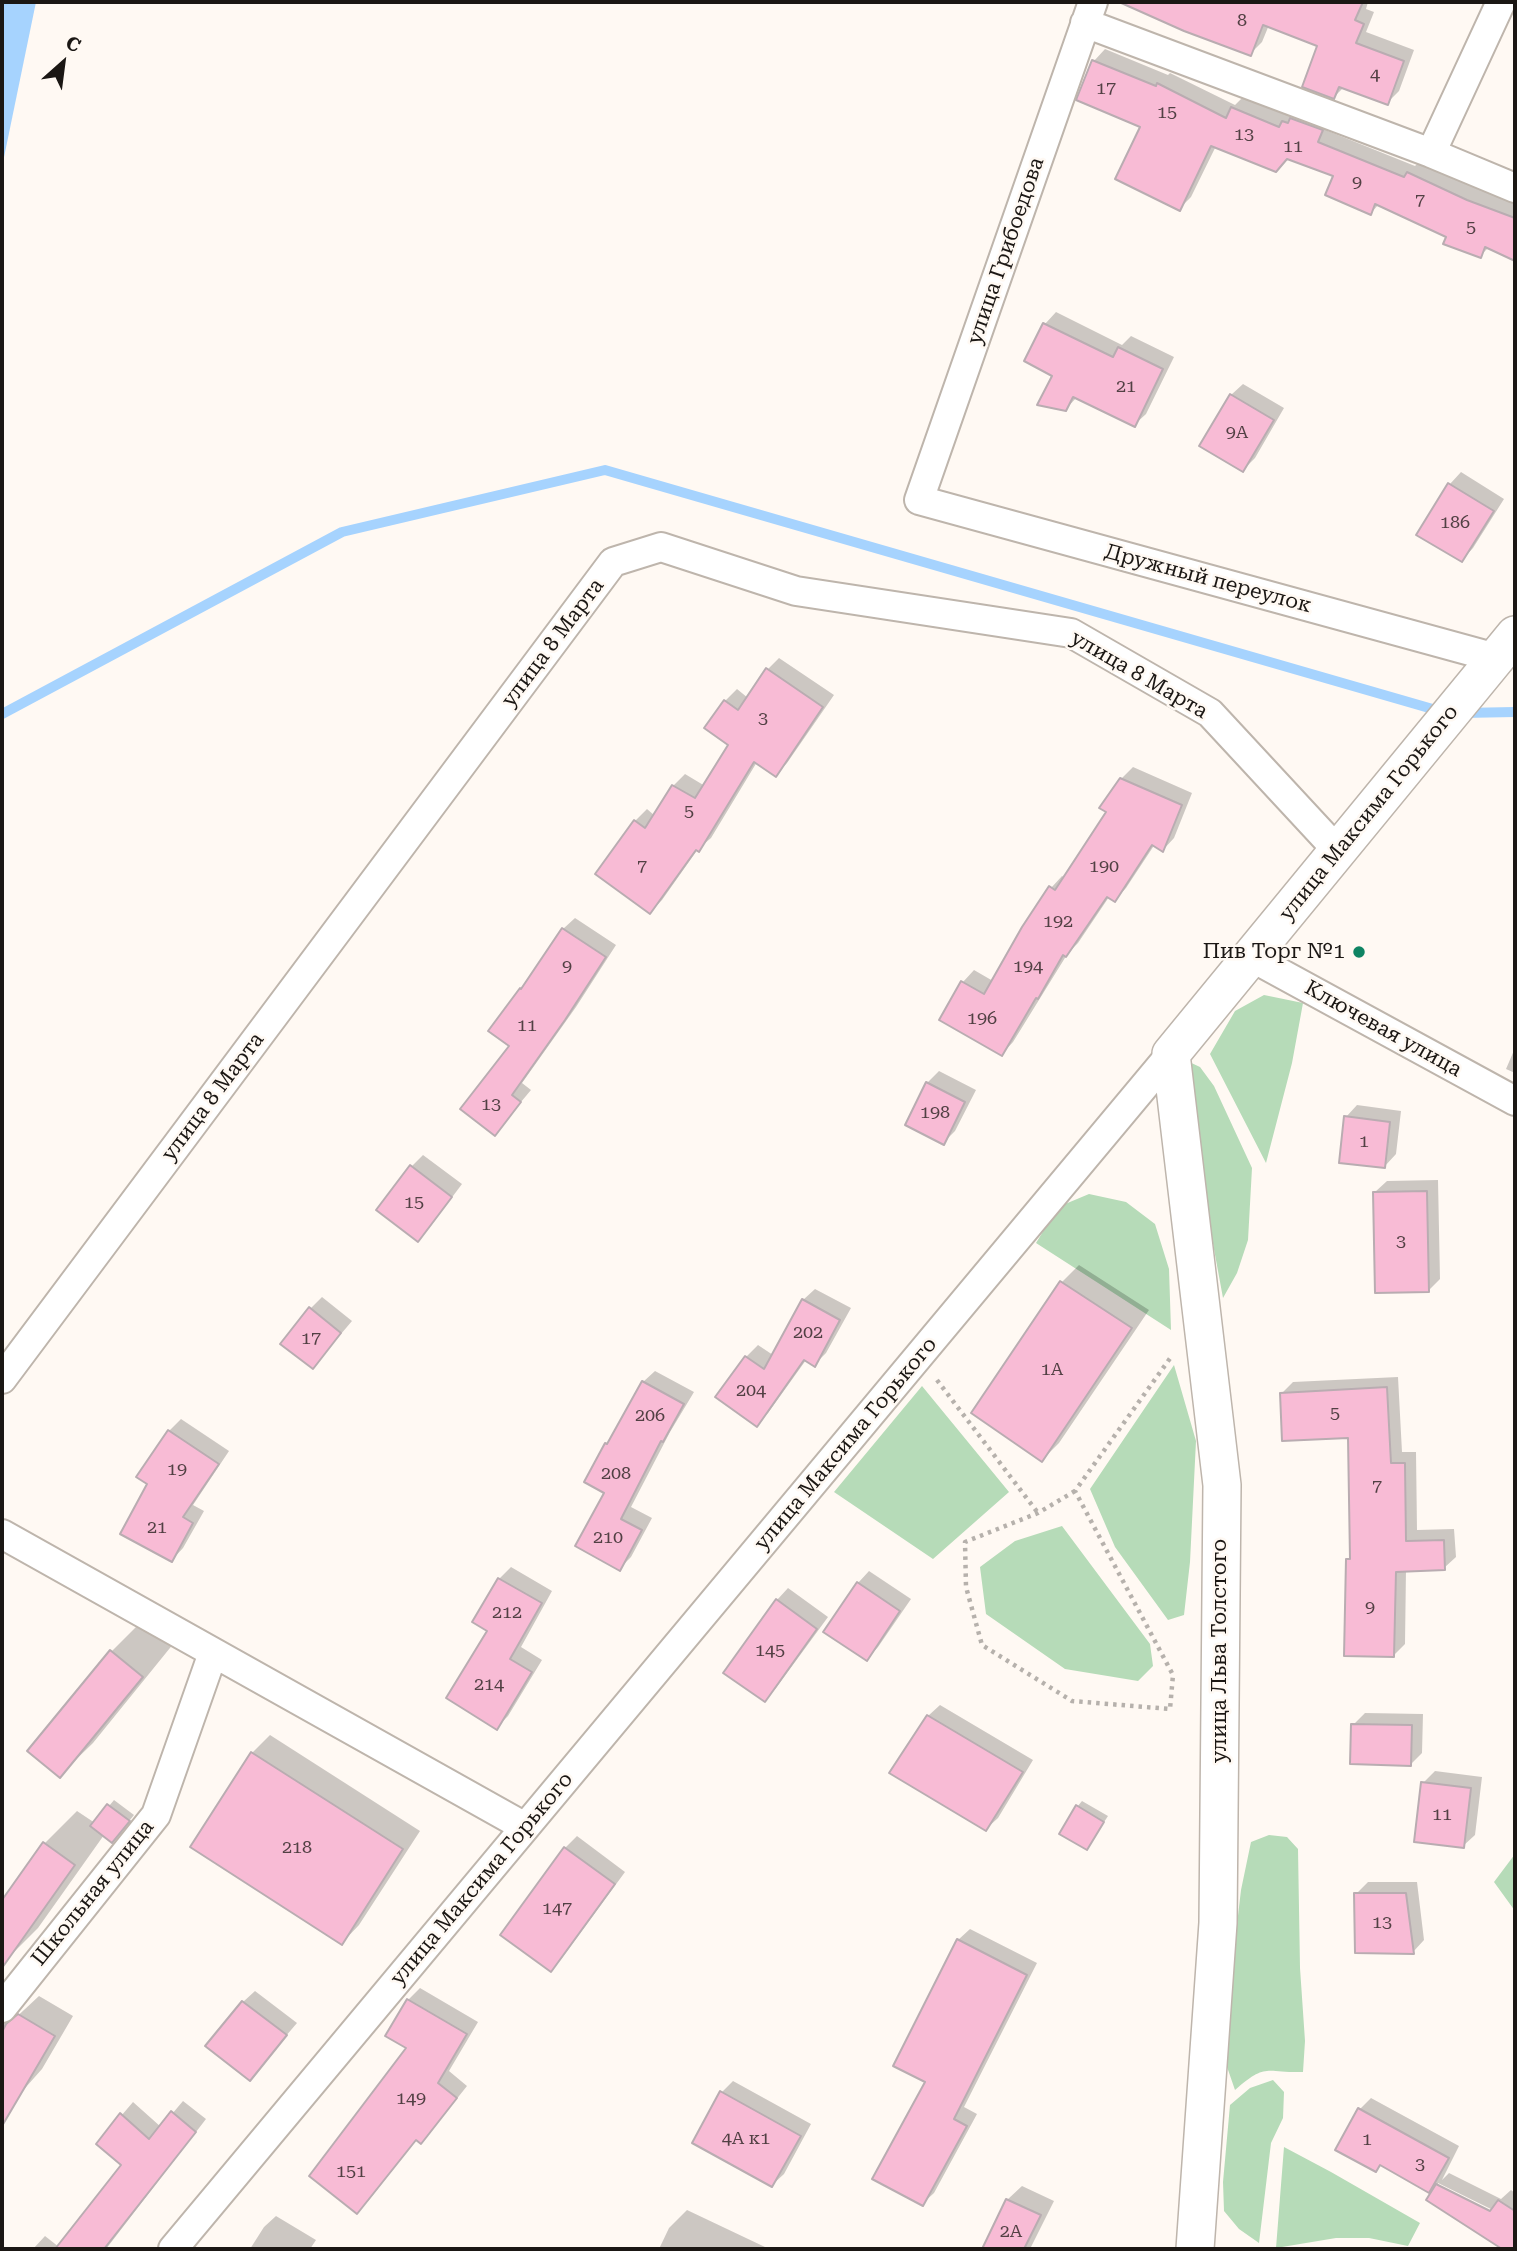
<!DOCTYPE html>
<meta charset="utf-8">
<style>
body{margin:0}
#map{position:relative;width:1517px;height:2251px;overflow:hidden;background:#fff9f3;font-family:"Roboto Serif",serif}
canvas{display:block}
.frame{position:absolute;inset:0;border:4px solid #1b1714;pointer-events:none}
.north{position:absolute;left:28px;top:28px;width:70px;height:70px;-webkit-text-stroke:5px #fff9f3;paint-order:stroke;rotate:28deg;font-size:19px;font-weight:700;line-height:28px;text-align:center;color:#1b1714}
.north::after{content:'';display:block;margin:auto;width:24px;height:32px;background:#1b1714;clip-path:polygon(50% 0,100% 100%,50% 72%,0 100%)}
</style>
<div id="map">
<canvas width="1517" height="2251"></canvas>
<div class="frame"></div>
<div class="north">С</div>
</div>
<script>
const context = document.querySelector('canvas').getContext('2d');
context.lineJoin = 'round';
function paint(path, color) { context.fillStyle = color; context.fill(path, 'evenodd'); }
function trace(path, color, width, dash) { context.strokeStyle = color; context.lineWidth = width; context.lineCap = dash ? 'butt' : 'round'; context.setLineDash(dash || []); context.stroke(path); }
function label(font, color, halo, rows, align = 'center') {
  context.font = font + ' "Roboto Serif",serif'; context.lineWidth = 5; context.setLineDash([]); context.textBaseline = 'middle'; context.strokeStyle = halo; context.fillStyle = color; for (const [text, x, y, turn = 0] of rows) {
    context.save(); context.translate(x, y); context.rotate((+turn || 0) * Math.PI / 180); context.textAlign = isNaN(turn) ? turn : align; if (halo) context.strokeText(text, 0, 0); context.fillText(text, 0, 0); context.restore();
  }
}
paint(new Path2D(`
 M1264,995L1303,1003L1292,1063L1266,1163L1210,1054L1235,1011Z
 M1185,1060L1200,1067L1214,1086L1252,1168L1248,1240L1237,1273L1223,1298L1204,1195Z
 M1089,1194L1126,1202L1155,1224L1169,1269L1171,1330L1036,1243L1058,1207Z
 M1174,1365L1196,1441L1190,1562L1184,1615L1168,1620L1115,1547L1090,1489Z
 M922,1386L1009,1492L933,1559L834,1492Z
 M1062,1526L1150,1644L1153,1666L1138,1681L1065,1669L986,1614L980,1567L1015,1541Z
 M1269,1835L1287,1837L1298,1849L1300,1968L1305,2041L1303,2072C1265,2073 1267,2062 1235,2090L1226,2064L1232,1967L1241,1890L1251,1842Z
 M1515,1854V1911L1494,1882Z
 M1273,2080L1284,2092L1283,2118L1271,2143L1259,2243L1239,2229L1224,2211L1223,2182L1230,2105L1250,2088Z
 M1284,2147L1331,2172L1420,2223L1408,2246L1369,2238H1336L1276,2248Z`), '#b6dbb8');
paint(new Path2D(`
 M2,2H36L2,167Z`), '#a6d3fe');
paint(new Path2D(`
 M1135,2H1368L1366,9L1374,12L1366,32L1414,50L1399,91L1387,103L1344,87L1334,97L1320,45L1269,25L1262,42L1250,54L1133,6Z
 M1105,49L1168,75L1170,73L1235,105L1244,96L1333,118L1328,131L1415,166L1420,161L1479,189L1515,202V259L1489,247L1480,256L1448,236L1379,204L1371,213L1335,175L1288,158L1276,170L1216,146L1191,197L1180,208L1142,126L1094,61Z
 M1056,312L1122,345L1131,336L1174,357L1146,414L1134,425L1077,397L1066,409L1054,375L1026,361L1045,324Z
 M1243,384L1284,408L1255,458L1243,470L1231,395Z
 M1461,472L1504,499L1473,548L1462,560L1419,534L1450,484Z
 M779,658L834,695L787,763L775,775L757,762L711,838L698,849L662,900L650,912L635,821L647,809L655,816L673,786L685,774L705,786L730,744L707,728L725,701L737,689L748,698L768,669Z
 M1133,767L1192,793L1174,838L1163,850L1155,844L1126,888L1115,900L1109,897L1078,943L1068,953L1013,1042L1002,1054L963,982L974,970L993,981L1051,888L1062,876L1065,878L1108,812L1121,779Z
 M575,918L616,945L576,1007L522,1083L531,1090L495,1133L511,1045L491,1031L528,981L563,929Z
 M1515,1048V1073L1506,1069Z
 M939,1071L976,1090L955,1131L944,1142L927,1083Z
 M1357,1105L1401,1111L1396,1154L1385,1166L1346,1117Z
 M423,1155L462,1184L429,1228L418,1239L412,1166Z
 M1438,1180L1440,1279L1428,1291L1375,1192L1387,1181Z
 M1079,1265L1149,1310L1059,1443L1042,1460L1061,1283Z
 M815,1289L851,1308L826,1353L815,1364L806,1360L768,1413L757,1424L718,1397L746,1357L758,1345L773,1355L803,1300Z
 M322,1297L352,1321L313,1367L310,1309Z
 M655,1371L694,1392L670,1432L631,1507L652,1518L631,1557L619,1569L606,1492V1444L613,1437L643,1382Z
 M1398,1377L1402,1452H1416L1417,1530L1454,1529L1456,1557L1444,1568L1406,1569L1405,1644L1393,1656L1348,1559L1351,1556L1349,1436L1282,1393L1293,1382Z
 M181,1419L229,1451L193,1505L204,1511L183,1548L172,1560L149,1483L139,1476L169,1431Z
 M511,1567L552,1591L521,1647L542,1660L508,1716L496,1728L490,1630L499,1579Z
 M869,1571L911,1599L878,1647L867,1659L858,1583Z
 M788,1588L828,1617L776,1688L765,1700L777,1600Z
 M144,1619L174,1643L93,1743L60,1775L112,1651Z
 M940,1705L1033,1760L998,1818L986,1829L928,1716Z
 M1365,1713L1423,1714L1422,1753L1411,1764L1353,1725Z
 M270,1735L420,1831L359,1925L342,1943L252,1753Z
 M1435,1771L1482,1777L1475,1835L1463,1846L1423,1783Z
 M114,1800L134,1815L117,1836L104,1835L38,1928L5,1961L2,1959V1903L45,1843L77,1811L95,1823Z
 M1082,1801L1108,1816L1087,1848L1077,1807Z
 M577,1836L625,1872L562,1958L551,1970L565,1848Z
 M1368,1882H1417L1424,1940L1413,1952L1356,1894Z
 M970,1929L1037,1963L964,2107L977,2114L934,2193L922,2204L927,2082L958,1940Z
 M420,1988L478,2022L449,2071L467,2086L432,2130L417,2139L369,2200L357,2212L409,2048L408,2000Z
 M255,1991L297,2023L250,2078L243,2002Z
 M39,1996L73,2016L42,2069L2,2114V2017L10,2023Z
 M733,2081L811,2124L784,2174L772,2185L722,2092Z
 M1371,2098L1459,2146L1442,2180L1449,2173L1501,2199L1511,2190L1515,2193V2249H1505L1429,2199L1436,2184L1429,2191L1381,2164L1376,2170L1359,2110ZM1438,2183L1499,2213L1497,2217L1438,2187Z
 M183,2101L206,2119L106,2249H33L45,2236L59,2247L124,2164L98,2143L133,2102L161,2127Z
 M1022,2186L1054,2201L1030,2249H984L1007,2200Z
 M687,2210L765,2247L764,2249H659L669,2228Z
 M276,2216L316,2240L310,2249H250L264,2227Z`), '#0003');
trace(new Path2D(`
 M1462,713L1515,712
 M2,714L342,532L605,470L1443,712`), '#a6d3fe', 10);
const building = new Path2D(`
 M1119,2H1363L1355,20L1364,24L1356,43L1404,61L1388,105L1339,87L1334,99L1302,87L1317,46L1263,25L1251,56L1184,31Z
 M1092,60L1156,86L1157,83L1226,118L1231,107L1279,127L1282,121L1288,123L1290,118L1323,130L1318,142L1404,177L1407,172L1467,200L1515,218V261L1485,247L1481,258L1443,244L1446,237L1375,204L1371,215L1325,195L1333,176L1287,159L1276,172L1211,146L1180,211L1115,179L1140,127L1076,100Z
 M1043,323L1113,357L1118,347L1163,369L1135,427L1073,397L1066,411L1037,405L1052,376L1024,361Z
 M1230,394L1274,420L1243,472L1199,446Z
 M1448,483L1494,511L1462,562L1416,535Z
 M766,668L823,707L776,777L754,762L699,852L696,850L650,914L595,874L634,820L645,828L672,785L695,798L728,745L704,728L724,700L738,710Z
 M1120,778L1182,805L1163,852L1152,845L1115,902L1107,897L1066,957L1063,955L1038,999L1036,998L1002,1056L939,1020L961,981L984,994L1022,927L1049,886L1055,890L1106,812L1099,808Z
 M562,928L606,957L565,1020L512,1095L521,1102L495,1136L460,1109L509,1046L488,1031L520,988L521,989Z
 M926,1082L965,1102L944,1145L905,1125Z
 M1344,1116L1390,1122L1385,1168L1339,1163Z
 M410,1165L452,1197L418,1242L376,1210Z
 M1427,1191L1429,1292L1375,1293L1373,1192Z
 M1060,1281L1132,1328L1042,1462L971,1413Z
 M802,1299L840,1320L815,1367L804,1360L757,1427L715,1397L745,1356L764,1369Z
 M309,1307L341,1333L313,1369L280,1344Z
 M642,1381L684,1404L663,1442L661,1441L621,1519L642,1530L620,1571L575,1546L604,1493L584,1482L605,1443L607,1444Z
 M1387,1387L1391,1463H1405L1406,1541L1444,1540L1445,1570L1396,1572L1394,1657L1344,1656L1346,1559H1350L1348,1438L1282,1441L1280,1393Z
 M168,1430L219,1464L183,1517L193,1523L172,1562L120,1534L147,1484L136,1477Z
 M498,1578L542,1603L510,1659L532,1672L497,1730L446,1698L487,1631L472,1622Z
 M857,1582L900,1611L867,1661L823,1632Z
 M776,1599L817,1629L765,1702L723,1673Z
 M110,1650L143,1677L60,1778L27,1751Z
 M927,1715L1023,1772L986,1831L889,1773Z
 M1351,1724L1412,1725L1411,1766L1350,1764Z
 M251,1752L403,1849L342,1945L190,1847Z
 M1421,1782L1471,1788L1464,1848L1414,1842Z
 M107,1804L130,1821L112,1843L90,1826Z
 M1076,1805L1104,1822L1087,1850L1059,1834Z
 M43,1842L75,1865L2,1968V1900Z
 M564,1847L615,1884L551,1972L500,1935Z
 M1354,1893H1406L1414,1954L1355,1953Z
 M957,1939L1027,1975L954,2119L967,2126L923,2206L872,2179L925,2082L893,2066Z
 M407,1999L467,2034L438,2083L457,2098L421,2144L416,2140L357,2214L309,2176L406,2048L385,2036Z
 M242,2001L287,2035L250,2081L205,2046Z
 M18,2014L55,2036L2,2126V2032L6,2024Z
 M720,2091L801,2136L772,2187L692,2143Z
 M1358,2108L1449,2158L1429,2193L1380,2165L1376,2172L1335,2150Z
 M171,2111L196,2132L104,2249H55L121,2165L96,2144L120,2113L149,2139Z
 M1436,2184L1490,2211L1498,2200L1515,2211V2249H1502L1426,2200Z
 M1006,2199L1041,2215L1024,2249H982Z`);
paint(building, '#f8bbd5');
trace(building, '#b9acb1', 2);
const minor = new Path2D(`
 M1093,2L919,500L1496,658
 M1085,23L1431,153L1515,188
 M1431,153L1501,2
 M1251,957L1515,1101
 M2,1379L613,562L661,547L796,591L1071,633L1210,713L1338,851
 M2,1534L525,1827
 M2,2008L156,1815L213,1653
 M173,2249L1171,1054`);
const tertiary = new Path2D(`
 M1195,2249L1218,1923L1222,1485L1171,1054L1515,635`);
trace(minor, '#beb5ac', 32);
trace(tertiary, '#beb5ac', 40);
trace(new Path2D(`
 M937,1380L1038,1513
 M1075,1491L1038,1513L965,1542L966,1587L982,1645L1072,1701L1170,1709L1173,1675L1075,1491L1171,1357`), '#b6b1ac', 4.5, [3.5, 5]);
trace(minor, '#fff', 28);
trace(tertiary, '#fff', 37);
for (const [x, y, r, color] of [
 [1359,952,7,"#0f8463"]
]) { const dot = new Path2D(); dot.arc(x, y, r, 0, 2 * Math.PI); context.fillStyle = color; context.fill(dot); trace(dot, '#fff9f3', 2.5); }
label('18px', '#524044', null, [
 ["8",1242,21],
 ["4",1375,75],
 ["17",1106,89],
 ["15",1167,113],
 ["13",1244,135],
 ["11",1293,147],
 ["9",1357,183],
 ["7",1420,201],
 ["5",1471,228],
 ["21",1126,387],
 ["9А",1237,433],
 ["186",1455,523],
 ["3",763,719],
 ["5",689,812],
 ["7",642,867],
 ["190",1104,867],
 ["192",1058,922],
 ["9",567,967],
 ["194",1028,967],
 ["196",982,1019],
 ["11",527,1026],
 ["13",491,1105],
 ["198",935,1113],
 ["1",1364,1142],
 ["15",414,1203],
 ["3",1401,1242],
 ["202",808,1333],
 ["17",311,1339],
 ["1А",1052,1370],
 ["204",751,1391],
 ["5",1335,1414],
 ["206",650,1416],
 ["19",177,1470],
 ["208",616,1474],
 ["7",1377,1487],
 ["21",157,1528],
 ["210",608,1538],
 ["9",1370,1608],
 ["212",507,1613],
 ["145",770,1651],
 ["214",489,1685],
 ["11",1442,1815],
 ["218",297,1848],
 ["147",557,1909],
 ["13",1382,1923],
 ["149",411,2099],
 ["4А к1",746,2139],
 ["1",1367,2140],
 ["3",1420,2165],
 ["151",351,2172],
 ["2А",1011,2232]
]);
label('21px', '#1b1714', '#fff9f3', [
 ["улица Грибоедова",1006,251,-71],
 ["Дружный переулок",1208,579,15],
 ["улица 8 Марта",553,643,-53],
 ["улица 8 Марта",1139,675,30],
 ["улица Максима Горького",1369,813,-51],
 ["Ключевая улица",1383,1029,29],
 ["улица 8 Марта",213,1097,-53],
 ["улица Максима Горького",846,1444,-50],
 ["улица Льва Толстого",1220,1651,-90],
 ["улица Максима Горького",482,1879,-50],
 ["Школьная улица",93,1893,-51]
]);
label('21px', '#1b1714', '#fff9f3', [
 ["Пив Торг №1",1345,952]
], 'right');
</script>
